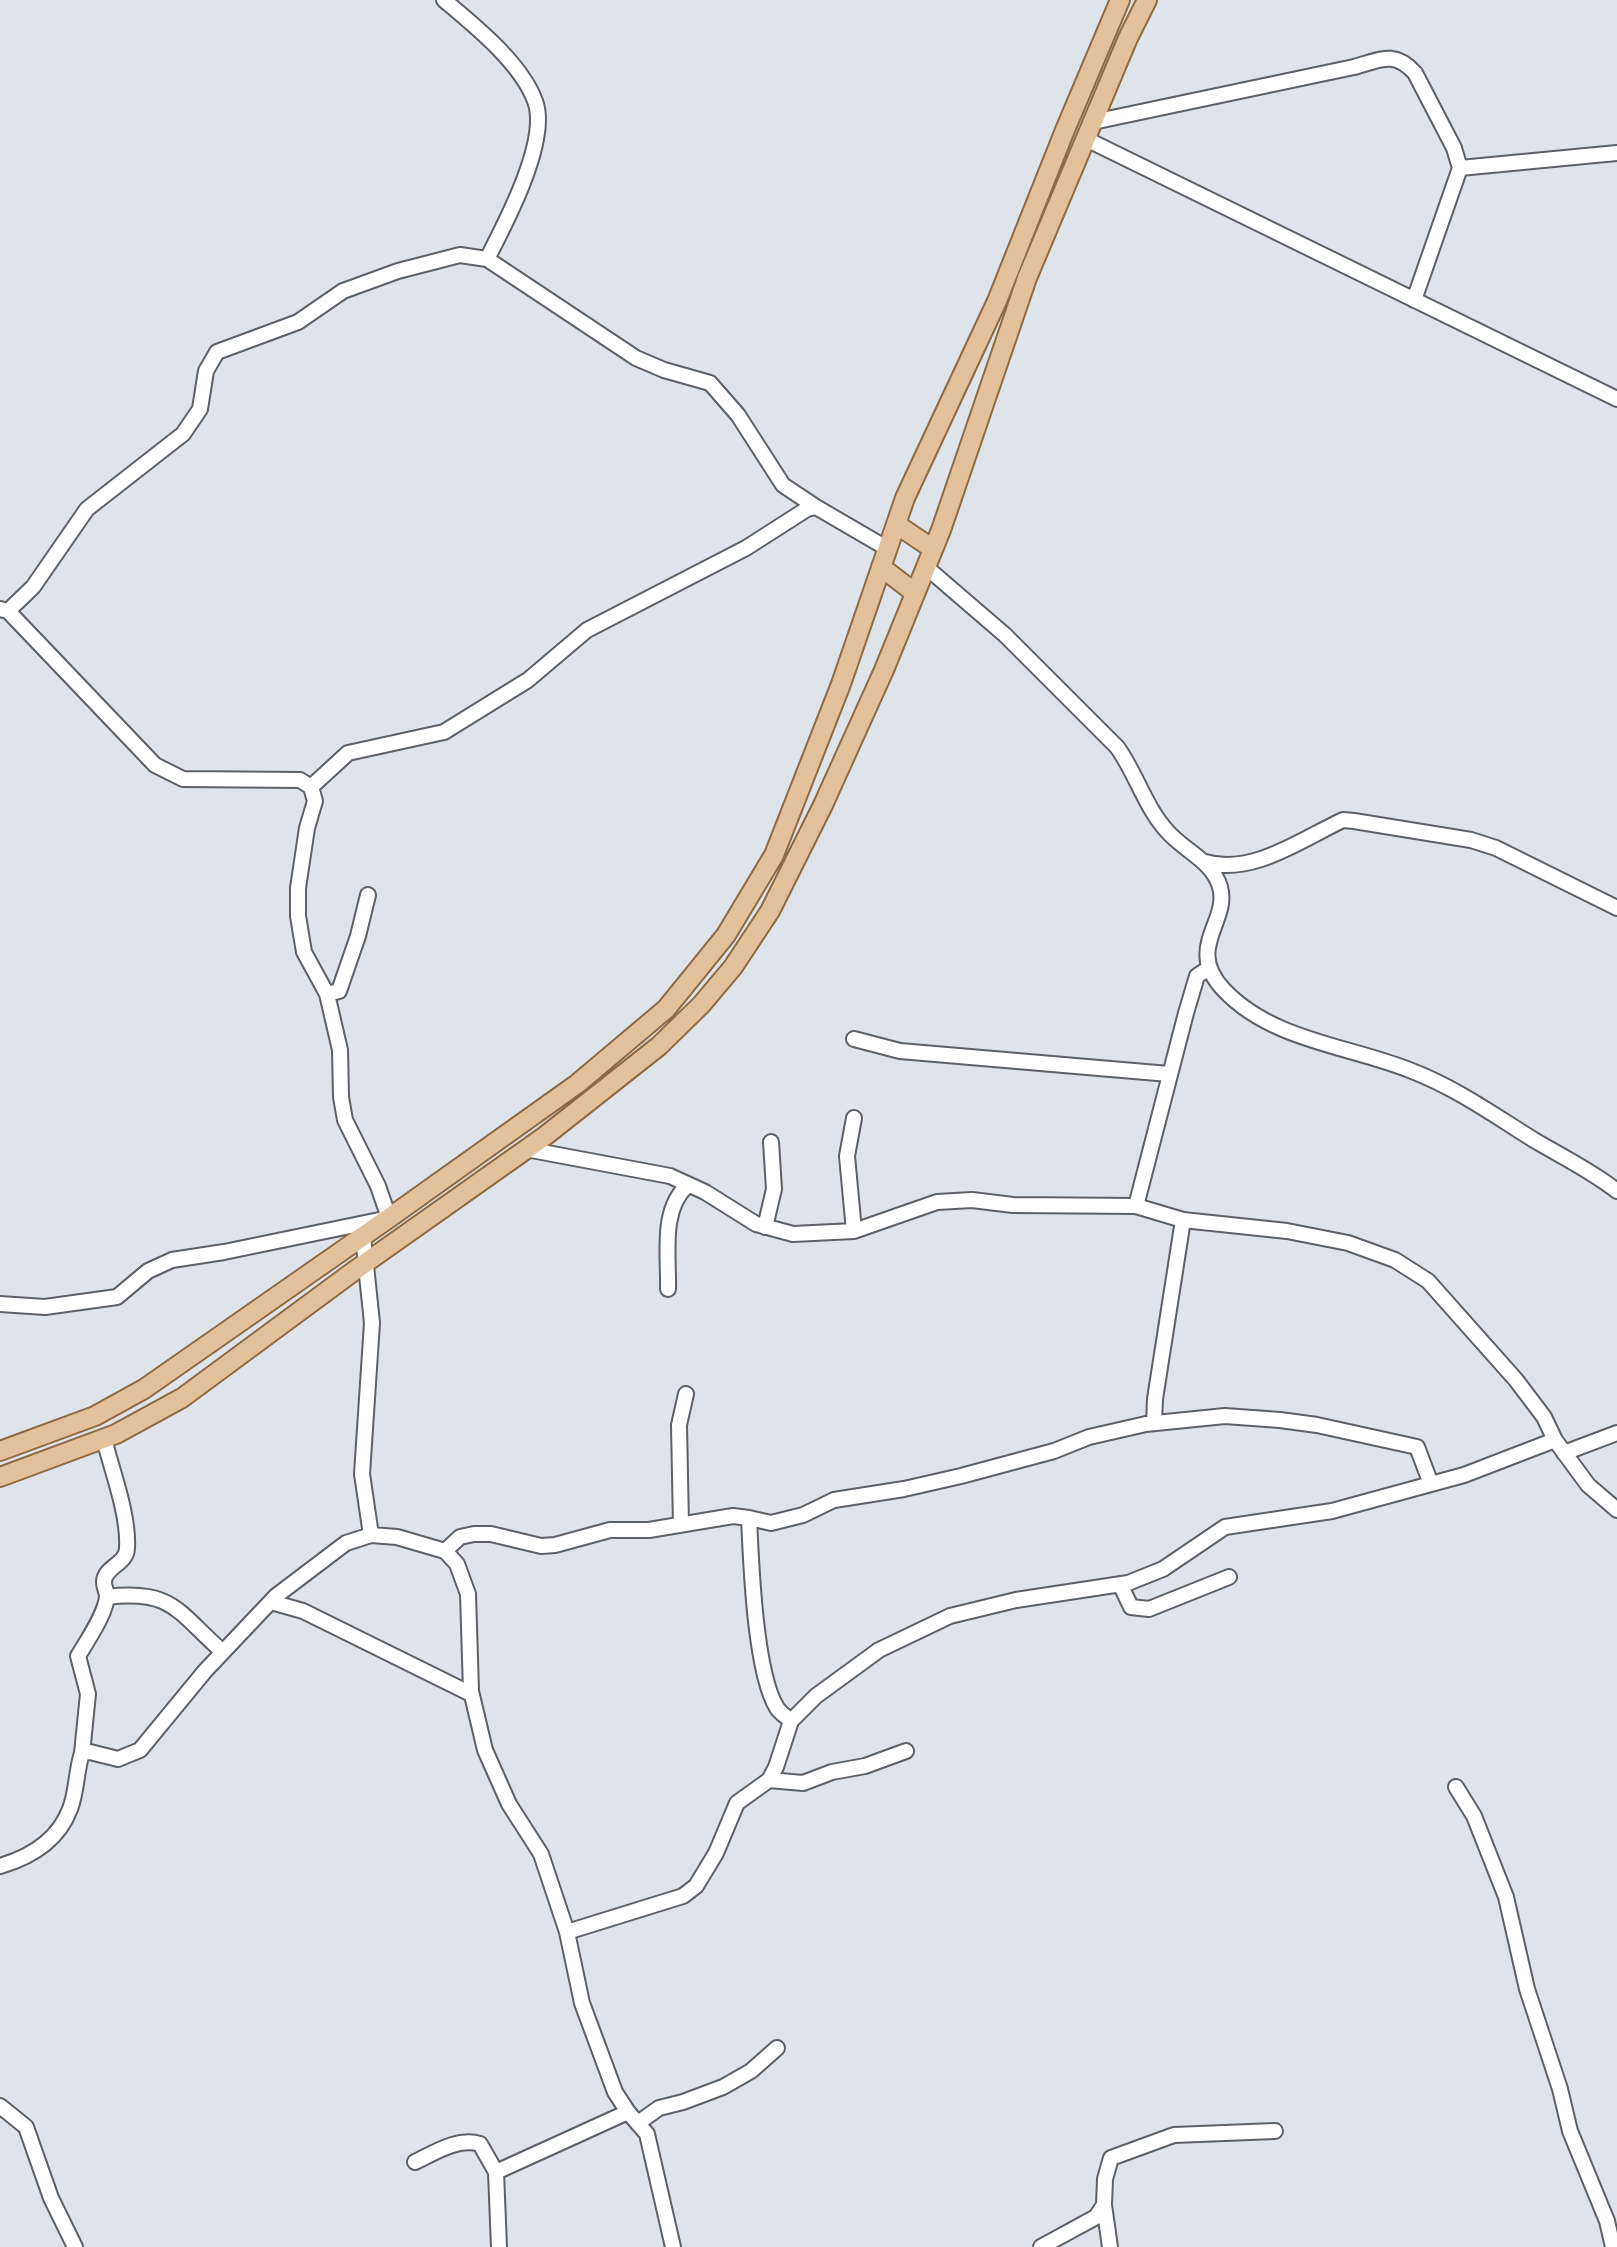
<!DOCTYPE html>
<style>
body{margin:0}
canvas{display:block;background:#dfe3ea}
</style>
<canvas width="1617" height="2247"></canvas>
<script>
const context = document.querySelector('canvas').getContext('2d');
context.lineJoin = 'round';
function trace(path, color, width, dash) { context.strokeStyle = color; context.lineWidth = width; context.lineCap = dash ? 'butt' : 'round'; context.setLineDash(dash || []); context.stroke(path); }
const minor = new Path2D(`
 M444,0C475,26 521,63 535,101C550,140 505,224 487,259L636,358L664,370L710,383L738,415L783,485L816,507
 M1093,122L1354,67C1380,60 1394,50 1415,73L1454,148L1460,168L1414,300
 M1086,139L1617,399
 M1460,168L1617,153
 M926,567L1005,635L1117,747C1136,773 1145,807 1167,831C1184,851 1212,860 1220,887C1230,922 1184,948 1224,990C1272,1041 1351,1046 1412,1071C1456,1088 1494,1115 1534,1140C1561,1156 1592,1171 1617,1191
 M0,609L8,611L155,765L183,779L300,780L311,787L315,801L307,828L298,888V916L304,952L327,994L340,1050L341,1097L345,1120L378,1186L389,1218L224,1252L172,1260L148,1271L117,1297L45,1307L0,1304
 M8,611L33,587L87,509L183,434L200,409L206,371L217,352L298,322L343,291L398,271L460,255L487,259
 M311,787L348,753L444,732L528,680L587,630L746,548L807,509L816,507L888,549
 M1205,862C1252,876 1302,839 1343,820L1354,821L1471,840L1496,848L1617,908
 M327,994L339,991L358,936L368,895
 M854,1039L900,1051L1169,1074
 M526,1149L670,1176L705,1192L756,1224L793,1234L854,1231L937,1202L972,1200L1013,1205L1136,1206L1183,1220L1287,1231L1348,1243L1395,1260L1428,1281L1516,1380L1544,1417L1555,1440L1588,1485L1617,1510
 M1136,1206L1186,1013L1197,976L1209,968
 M765,1227L774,1189L771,1142
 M854,1231L847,1156L854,1118
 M668,1289C669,1256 660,1209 688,1185
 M1154,1423L1155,1399L1183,1220
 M1564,1453L1617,1433
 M749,1518L771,1523L803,1515L834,1500L904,1489L961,1476L1054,1451L1089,1437L1146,1424L1225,1416L1280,1420L1317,1425L1417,1447L1431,1484
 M681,1525L679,1425L686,1394
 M371,1535L397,1537L445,1551L457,1564L468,1594L471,1691L485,1750L509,1804L541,1854L567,1932L582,2003L615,2092L628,2112L647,2134L673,2247
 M445,1551L460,1537L474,1534H491L541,1546L555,1545L610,1530H649L733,1516L749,1518C751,1563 755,1673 777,1708C780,1713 787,1717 791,1721
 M1120,1584L1131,1607L1149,1609L1229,1577
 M107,1597C174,1589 178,1613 223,1652
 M271,1602L303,1611L471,1694
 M82,1753L88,1694L78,1656C87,1641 107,1612 107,1595C106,1590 104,1587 104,1582C104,1567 127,1564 127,1548C129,1515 112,1471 104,1439
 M769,1780L803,1783L832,1772L865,1766L906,1751
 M1456,1787L1474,1816L1506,1897L1527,1989L1560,2089L1570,2131L1607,2221L1613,2247
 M0,1866C31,1857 58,1841 70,1809C77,1791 76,1771 82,1753L90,1752L118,1759L140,1750L205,1671L276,1596L346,1543L371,1535L362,1474L372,1323L363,1237
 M567,1932L683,1896L696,1886L716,1853L737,1803L769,1780L776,1767L791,1721L816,1696L879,1650L950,1616L1016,1600L1128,1583L1163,1569L1225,1527L1332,1511L1464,1475L1555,1440
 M0,2106L26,2127L51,2198L75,2247
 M638,2123L659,2108L683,2102L723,2087L751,2071L777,2048
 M415,2162C434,2153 458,2137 480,2144L496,2172
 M1104,2205L1110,2247
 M499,2247L496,2172L628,2112
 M1041,2247L1096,2217L1104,2205L1105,2179L1111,2158L1174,2135L1275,2131`);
const major = new Path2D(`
 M896,524L933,549
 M881,567L915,593
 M0,1451L95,1416L144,1389L389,1218L577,1084L666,1009L726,935L774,855L841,684L905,498L997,301L1065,130L1120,0
 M0,1477L116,1434L182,1398L354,1271L545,1136L659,1046L701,1005L733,967L770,911L823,805L884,670L941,530L1027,278L1128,38L1147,0`);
trace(minor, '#5d6167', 18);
trace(major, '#8e6a42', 22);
trace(minor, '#fff', 14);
trace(major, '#e2c19b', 18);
</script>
